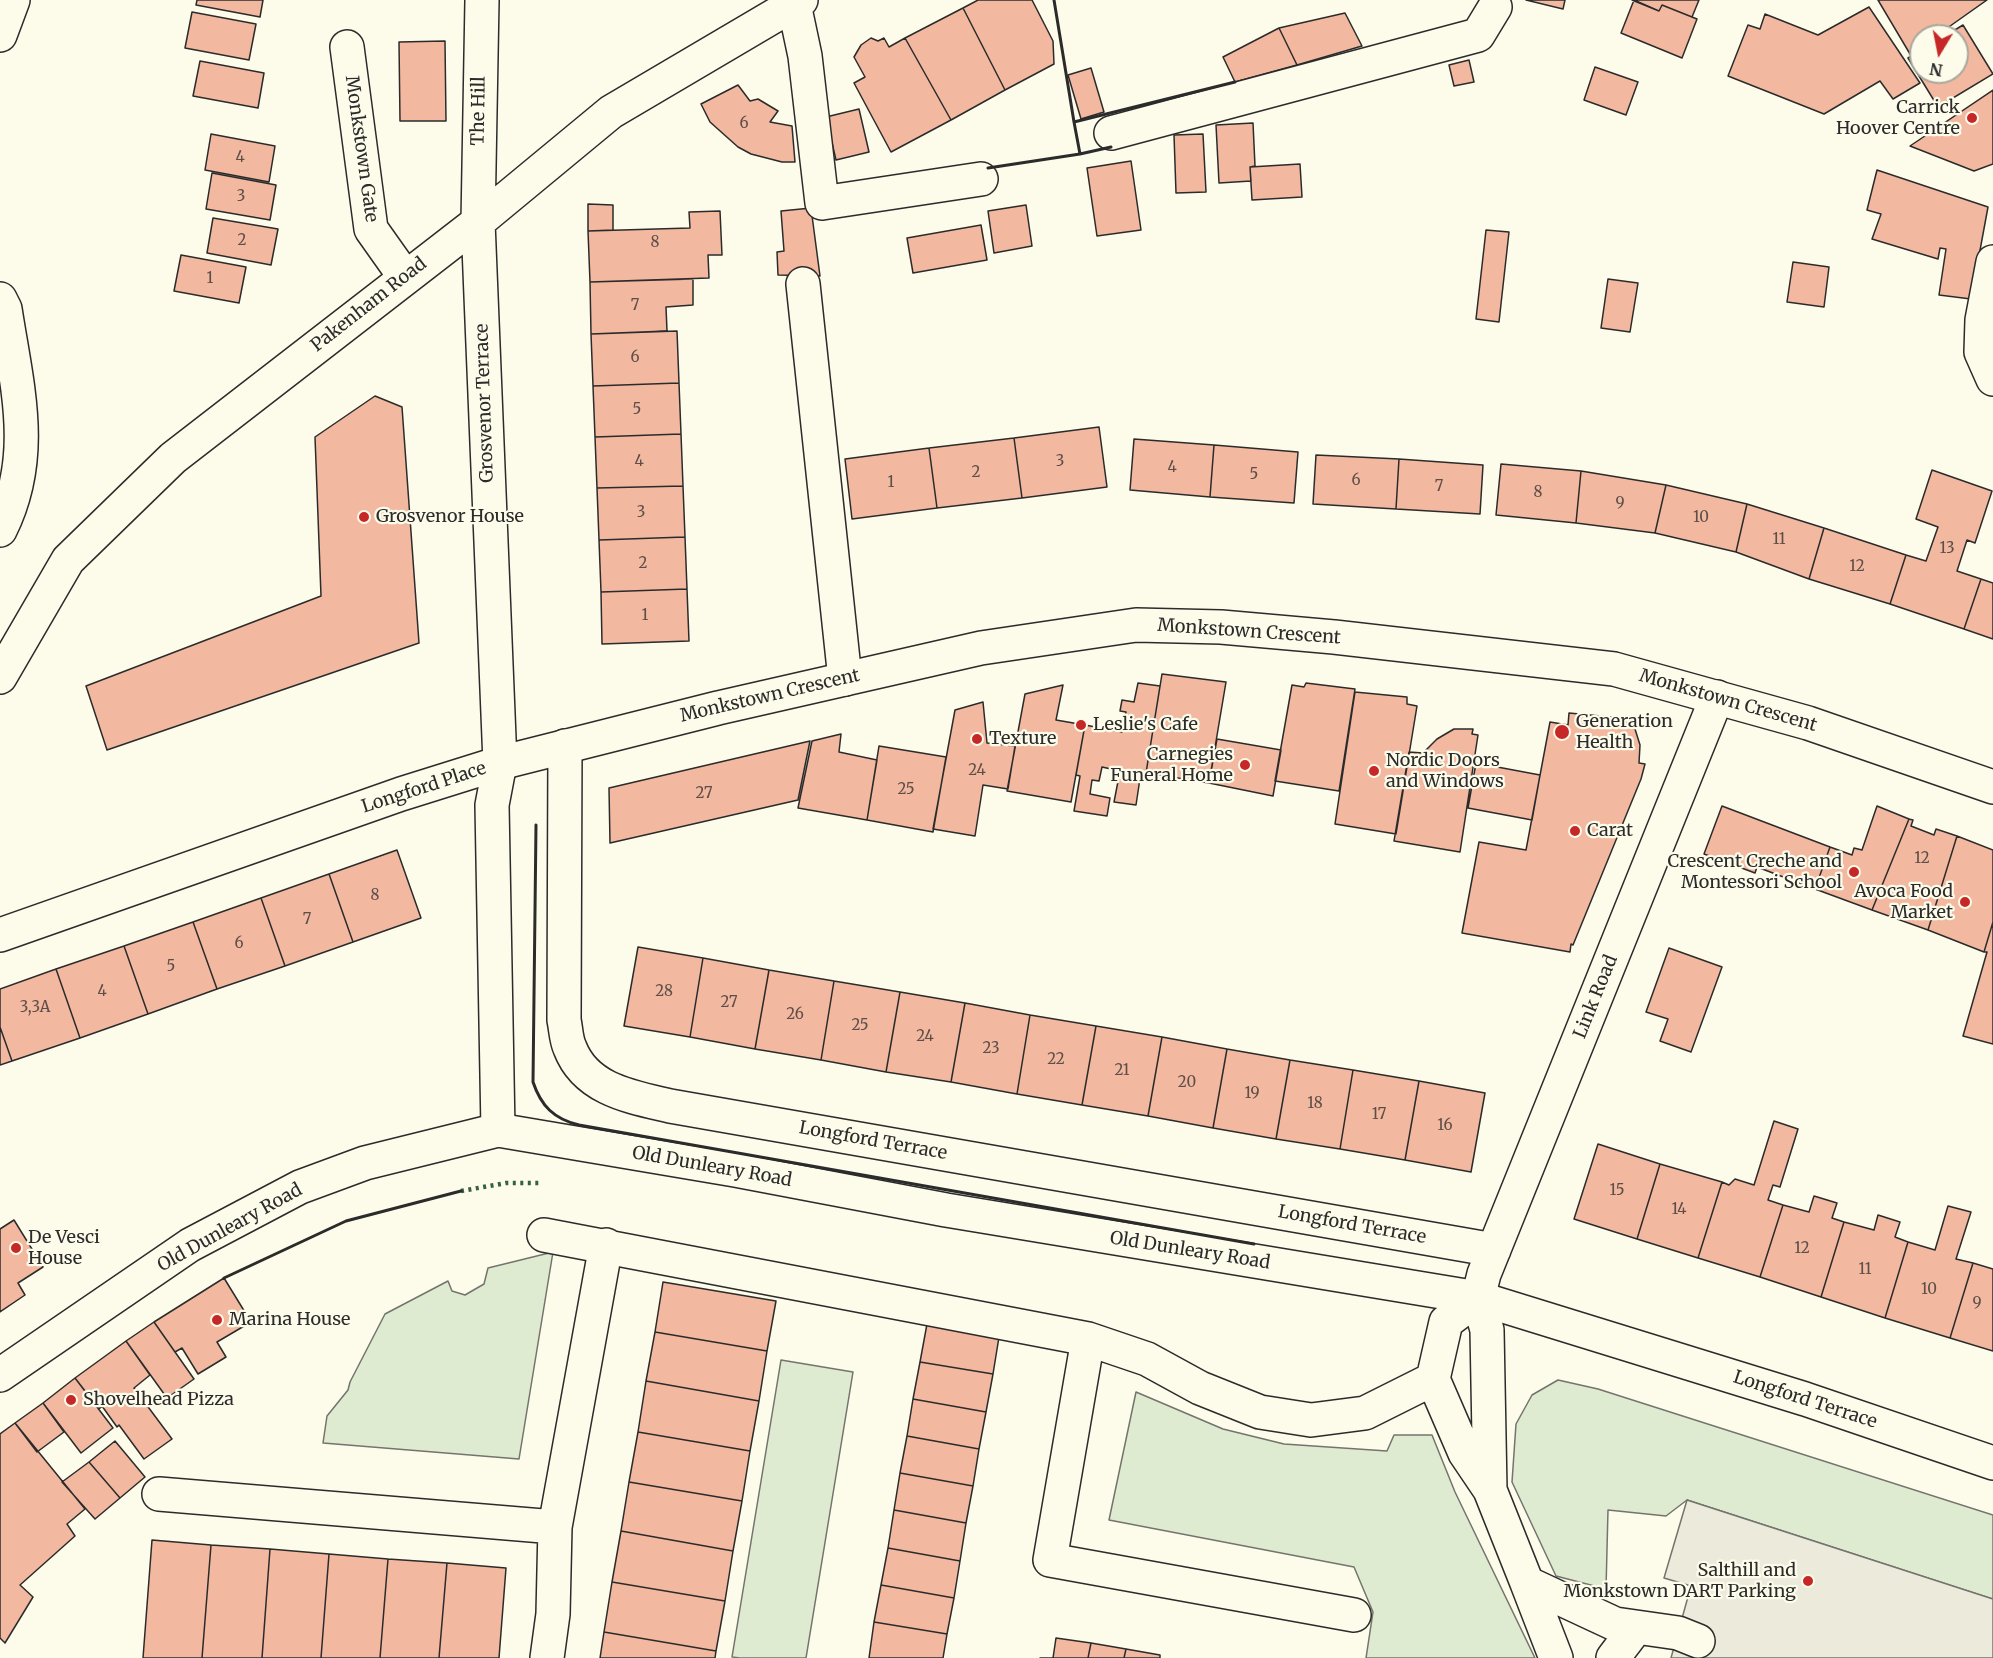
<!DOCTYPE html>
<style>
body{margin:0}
#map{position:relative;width:1993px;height:1658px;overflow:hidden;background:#fdfbea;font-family:Merriweather,serif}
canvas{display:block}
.north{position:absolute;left:1909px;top:24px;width:60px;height:60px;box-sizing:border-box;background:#fdfbea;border:2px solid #a9a89e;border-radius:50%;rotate:190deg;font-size:16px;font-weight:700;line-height:24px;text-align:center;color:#2b2b2b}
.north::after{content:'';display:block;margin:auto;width:21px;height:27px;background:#c62828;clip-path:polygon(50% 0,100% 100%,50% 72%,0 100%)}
</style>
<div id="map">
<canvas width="1993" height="1658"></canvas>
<div class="north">N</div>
</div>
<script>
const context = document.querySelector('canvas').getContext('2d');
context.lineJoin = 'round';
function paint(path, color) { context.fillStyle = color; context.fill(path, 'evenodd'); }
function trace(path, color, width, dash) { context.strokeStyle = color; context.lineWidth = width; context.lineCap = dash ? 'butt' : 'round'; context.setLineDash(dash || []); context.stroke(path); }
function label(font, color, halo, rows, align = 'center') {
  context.font = font + ' Merriweather,serif'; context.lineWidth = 4.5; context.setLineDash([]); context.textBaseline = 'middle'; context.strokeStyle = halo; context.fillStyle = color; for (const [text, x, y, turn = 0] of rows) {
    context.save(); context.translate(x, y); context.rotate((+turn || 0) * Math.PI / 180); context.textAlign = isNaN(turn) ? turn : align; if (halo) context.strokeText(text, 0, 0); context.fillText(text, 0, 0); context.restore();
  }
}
const green = new Path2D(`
 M553,1252L519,1459L323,1443L327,1416L348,1390L350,1382L385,1314L448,1281L452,1291L465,1295L484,1284L488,1268Z
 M781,1360L853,1372L806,1658H740L732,1657Z
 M1558,1380L1598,1389L1993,1515V1599L1687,1500L1666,1516L1608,1510L1606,1589L1556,1576L1512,1482L1516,1424L1532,1395Z
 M1136,1392L1223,1429L1284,1444L1387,1451L1394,1435H1432L1455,1492L1535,1658H1366L1373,1612L1354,1567L1109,1520Z`);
paint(green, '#deebd1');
trace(green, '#74746e', 1.5);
const parking = new Path2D(`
 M1687,1500L1993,1599V1658H1671L1691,1586L1664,1578Z`);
paint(parking, '#eceadb');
trace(parking, '#74746e', 1.5);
const building = new Path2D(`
 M197,0H263L260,17L196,5Z
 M978,0H1032L1053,41L1054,64L1005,90L963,8Z
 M1526,0H1565L1563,9Z
 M1632,0H1699L1692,17L1662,5L1659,11Z
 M1634,0L1659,11L1662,5L1697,19L1682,58L1621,33Z
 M1878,0H1987L1936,36H1921V46L1910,54Z
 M1869,7L1920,83L1893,99L1880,81L1824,114L1728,76L1748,25L1760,29L1765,14L1818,35Z
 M963,8L1005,90L951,120L905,38Z
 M192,12L256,24L249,60L185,48Z
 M1345,13L1362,46L1297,65L1279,28Z
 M1963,25L1993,74L1938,107L1908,58L1921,50V72H1957V36H1945Z
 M1279,28L1297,65L1235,82L1223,57Z
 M871,38L878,41L884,38L889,47L905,38L951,120L891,152L854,83L865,77L854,57L861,45Z
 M445,41L446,121H400L399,42Z
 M1469,60L1474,82L1454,86L1449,65Z
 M200,61L264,73L258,108L193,96Z
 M1595,67L1638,82L1626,115L1584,100Z
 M1091,68L1104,112L1081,119L1068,75Z
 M738,85L750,101L758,99L778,111L770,122L792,126L795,162H782L751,154L738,147L710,122L701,104Z
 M1993,90V164L1974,171L1910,146Z
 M859,109L869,152L836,160L826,117Z
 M1253,123L1255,166L1250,167L1251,181L1219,183L1216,125Z
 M211,134L275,146L269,182L205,170Z
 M1203,134L1206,192L1176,193L1174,135Z
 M1131,161L1141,230L1097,236L1087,168Z
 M1300,164L1302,197L1252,200L1250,167Z
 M1877,170L1988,207L1971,299L1939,295L1946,249L1940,248L1938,259L1872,239L1881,214L1867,210Z
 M212,173L276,185L270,220L206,209Z
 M588,204L613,205V230L588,231Z
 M1026,205L1032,246L994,253L988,211Z
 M811,208L820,276L778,275L777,252L784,251L781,211Z
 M720,211L722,255H708L709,278L590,282L588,231L690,228L689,212Z
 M213,218L278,229L271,265L207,253Z
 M981,225L987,260L913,273L907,238Z
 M1486,230L1509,232L1499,322L1476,319Z
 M181,255L246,267L239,303L174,291Z
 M1793,262L1829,267L1824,307L1787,302Z
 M693,279V305L666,307L667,331L591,334L590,282Z
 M1608,279L1638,283L1630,332L1601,328Z
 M677,331L679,383L593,386L591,334Z
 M679,383L681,434L595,437L593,386Z
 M375,396L402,407L419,643L107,750L86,686L321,596L315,437Z
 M1099,427L1107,487L1022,498L1014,438Z
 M681,434L683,486L597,488L595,437Z
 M1014,438L1022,498L937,508L929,448Z
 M1134,439L1214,445L1210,497L1130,490Z
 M1214,445L1298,452L1294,503L1210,497Z
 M929,448L937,508L852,519L845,459Z
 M1316,455L1399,459L1396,509L1313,504Z
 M1399,459L1483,465L1480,514L1396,509Z
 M1501,464L1581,471L1576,523L1496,515Z
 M1932,470L1992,491L1975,543L1967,540L1957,571L1981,579L1964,629L1890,604L1906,555L1926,561L1938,527L1916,519Z
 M1581,471L1666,485L1655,533L1576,523Z
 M1666,485L1747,504L1736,552L1655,533Z
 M683,486L685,537L599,540L597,488Z
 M1747,504L1824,528L1809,579L1736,552Z
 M1824,528L1906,555L1890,604L1809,579Z
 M685,537L687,589L601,592L599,540Z
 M1981,579L1993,583V639L1964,629Z
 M687,589L689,641L602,644L601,592Z
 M1162,674L1226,682L1209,783L1146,773Z
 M1138,683L1160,686L1146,773L1141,772L1136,805L1114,802L1120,771L1102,767L1099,781L1092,780L1090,794L1110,798L1107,816L1074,811L1080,776L1076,775L1085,725L1122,732L1126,712L1120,711L1122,700L1134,702Z
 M1306,683L1355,689L1339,791L1275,781L1292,685L1304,687Z
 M1063,685L1056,720L1085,725L1071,802L1007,791L1025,694Z
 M1355,692L1407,697V704L1417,706L1396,834L1335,824Z
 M983,702L987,743L1015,746L1008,789L983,785L975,836L933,829L955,710Z
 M1569,713L1611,717L1628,723L1635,729L1640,745L1639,763L1645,764L1641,779L1573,945L1571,944L1570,952L1462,933L1479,842L1526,850L1550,722L1568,725Z
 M1454,729H1473L1472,734L1478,735L1460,852L1394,841L1409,752L1423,753L1437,739Z
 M841,734L839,752L877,760L867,820L798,808L812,741Z
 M1217,739L1281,750L1273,796L1209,783Z
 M810,741L798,800L610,843L609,788Z
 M879,746L946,757L933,832L867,820Z
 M1476,763L1540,775L1532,820L1468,808Z
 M1722,806L1830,847L1815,889L1757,867L1755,873L1704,854Z
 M1877,806L1909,819L1872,910L1815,889L1830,847L1852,855L1854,848L1862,850Z
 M1909,819L1913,820L1911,826L1934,835L1936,829L1957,836L1928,930L1872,910Z
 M1957,836L1993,850V922L1984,952L1928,930Z
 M397,850L421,918L353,942L329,874Z
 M329,874L353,942L285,966L261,898Z
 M261,898L285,966L217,989L193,922Z
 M193,922L217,989L148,1014L124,946Z
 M1993,922V1044L1963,1036L1987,952H1984Z
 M124,946L148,1014L80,1038L56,969Z
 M638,947L703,958L690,1037L624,1026Z
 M1669,948L1722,967L1691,1052L1660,1041L1668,1019L1646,1012Z
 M703,958L769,970L755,1049L690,1037Z
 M56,969L80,1038L12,1061L0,1027V989Z
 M769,970L834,981L821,1060L755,1049Z
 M834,981L900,992L886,1072L821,1060Z
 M900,992L965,1003L951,1082L886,1072Z
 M965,1003L1030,1015L1017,1094L951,1082Z
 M1030,1015L1096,1026L1082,1105L1017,1094Z
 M1096,1026L1162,1037L1148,1116L1082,1105Z
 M0,1027L12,1061L0,1065Z
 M1162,1037L1227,1049L1213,1128L1148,1116Z
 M1227,1049L1290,1060L1276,1139L1213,1128Z
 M1290,1060L1353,1070L1340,1149L1276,1139Z
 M1353,1070L1419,1081L1405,1160L1340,1149Z
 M1419,1081L1485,1093L1471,1172L1405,1160Z
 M1774,1121L1798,1129L1780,1187L1773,1185L1768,1200L1783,1205L1760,1277L1698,1258L1722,1182L1729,1185L1735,1179L1754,1185Z
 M1598,1144L1660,1164L1637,1239L1574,1219Z
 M1660,1164L1722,1182L1698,1258L1637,1239Z
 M1814,1196L1837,1203L1832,1218L1844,1222L1821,1297L1760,1277L1783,1205L1809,1212Z
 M1948,1206L1971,1212L1956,1259L1973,1263L1950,1338L1885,1318L1908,1242L1935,1250Z
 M1878,1215L1900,1222L1895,1237L1908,1242L1885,1318L1821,1297L1844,1222L1874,1230Z
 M14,1220L43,1267L18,1283L25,1295L0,1312V1229Z
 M1973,1263L1993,1269V1351L1950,1338Z
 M224,1278L251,1322L217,1342L226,1357L198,1374L182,1348L175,1352L154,1322Z
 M663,1282L776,1301L767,1351L655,1332Z
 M154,1322L194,1379L167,1398L126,1341Z
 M927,1324L999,1337L993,1374L920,1362Z
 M655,1332L767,1351L759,1401L646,1381Z
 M126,1341L150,1375L134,1388L172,1439L144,1459L119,1425L117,1427L102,1406L99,1409L75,1378Z
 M920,1362L993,1374L986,1412L913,1399Z
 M75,1378L113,1428L81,1453L43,1403Z
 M646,1381L759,1401L750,1451L638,1432Z
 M913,1399L986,1412L979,1449L907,1436Z
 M43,1403L64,1432L37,1452L15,1423Z
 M15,1423L85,1509L67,1524L75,1536L20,1585L33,1597L5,1643L0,1638V1434Z
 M638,1432L750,1451L742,1501L629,1482Z
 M907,1436L979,1449L973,1486L900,1473Z
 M115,1441L145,1477L120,1498L89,1462Z
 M89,1462L120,1498L95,1519L62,1482Z
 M900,1473L973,1486L966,1523L894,1510Z
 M629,1482L742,1501L733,1551L621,1531Z
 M894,1510L966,1523L960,1561L888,1548Z
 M621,1531L733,1551L725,1601L612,1582Z
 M152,1540L211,1545L202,1658H143Z
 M211,1545L270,1549L262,1658H202Z
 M888,1548L960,1561L954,1598L881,1585Z
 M270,1549L329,1554L321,1658H262Z
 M329,1554L388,1559L380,1658H321Z
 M388,1559L447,1563L439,1658H380Z
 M447,1563L506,1568L499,1658H439Z
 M612,1582L725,1601L716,1651L604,1632Z
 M881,1585L954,1598L947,1634L874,1622Z
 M874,1622L947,1634L943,1658H869Z
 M604,1632L716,1651L715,1658H600Z
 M1056,1638L1091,1643L1088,1658H1040H1053Z
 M1091,1643L1126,1649L1124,1658H1088Z
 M1126,1649L1160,1655V1658H1124Z`);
paint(building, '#f2b8a0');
trace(building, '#2b2b2b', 1.5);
const minor = new Path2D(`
 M482,0L478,222L500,763L492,805L498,1130
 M794,4L805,56L822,203L981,179
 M0,35L13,0
 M347,47L371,229L405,277
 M1111,133L1478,35L1495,7
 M1993,262L1982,320L1981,352L1993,379
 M803,284L845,679
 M0,299L5,309C17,387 37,456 0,530
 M0,677L68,560L173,458L478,222L611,112L801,0
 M565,746L564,1020C566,1029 566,1040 570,1048C586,1090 632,1097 670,1106L1494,1250
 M544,1235L1088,1339L1147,1359L1200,1388L1260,1412L1311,1420L1365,1413L1433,1379
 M1478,1298L1484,1274L1717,697
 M1478,1298L1446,1322L1433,1379L1465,1453L1490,1490L1527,1583
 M1478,1298L1487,1330L1490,1490
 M1088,1339L1050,1560L1354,1615
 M159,1494L555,1527
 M547,1658L553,1614L555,1527L606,1245
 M1556,1658L1527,1583L1615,1624L1678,1633L1698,1641
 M1613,1658L1635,1629`);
const major = new Path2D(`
 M0,935L401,794L500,763L718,708L981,648L1136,625L1221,627L1334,637L1614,669L1808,723L1993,787`);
const highway = new Path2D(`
 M0,1375L190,1245L300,1187L365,1163L498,1130L735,1170L946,1210L1478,1298L1805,1399L1993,1463`);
trace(minor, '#2b2b2b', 36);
trace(major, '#2b2b2b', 36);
trace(highway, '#2b2b2b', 36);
trace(minor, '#fdfbea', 33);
trace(major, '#fdfbea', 33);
trace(highway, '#fdfbea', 33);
trace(new Path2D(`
 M461,1191L506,1183H542`), '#34623c', 4.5, [3, 4.5]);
trace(new Path2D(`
 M1054,0L1074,122
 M1111,147L1080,154L1074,122L1235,82
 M988,168L1080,154
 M536,825L533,1082C541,1106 554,1119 579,1125L1254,1244
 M224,1278L346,1221L461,1191`), '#2b2b2b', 3);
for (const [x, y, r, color] of [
 [1972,118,6,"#c62828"],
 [364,517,6,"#c62828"],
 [1081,725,6,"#c62828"],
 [1562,732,8,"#c62828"],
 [977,739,6,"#c62828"],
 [1245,765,6,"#c62828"],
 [1374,771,6,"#c62828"],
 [1575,831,6,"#c62828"],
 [1854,872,6,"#c62828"],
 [1965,902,6,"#c62828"],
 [16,1248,6,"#c62828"],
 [217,1320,6,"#c62828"],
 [71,1400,6,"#c62828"],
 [1808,1581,6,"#c62828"]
]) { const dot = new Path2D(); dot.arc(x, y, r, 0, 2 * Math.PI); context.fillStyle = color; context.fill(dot); trace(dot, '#fdfbea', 2); }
label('15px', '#5d4e48', null, [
 ["6",744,124],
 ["4",240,158],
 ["3",241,197],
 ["2",242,241],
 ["8",655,243],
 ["1",210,279],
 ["7",635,306],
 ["6",635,358],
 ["5",637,410],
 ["4",639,462],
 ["3",1060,462],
 ["4",1172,468],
 ["2",976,473],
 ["5",1254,475],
 ["6",1356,481],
 ["1",891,483],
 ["7",1439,487],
 ["8",1538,493],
 ["9",1620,504],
 ["3",641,513],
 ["10",1701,518],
 ["11",1779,540],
 ["13",1947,549],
 ["2",643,564],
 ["12",1857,567],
 ["1",645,616],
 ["24",977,771],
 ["25",906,790],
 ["27",704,794],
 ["12",1922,859],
 ["8",375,896],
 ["7",307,920],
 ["6",239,944],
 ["5",171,967],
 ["4",102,992],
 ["28",664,992],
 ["27",729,1003],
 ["3,3A",35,1008],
 ["26",795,1015],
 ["25",860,1026],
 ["24",925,1037],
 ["23",991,1049],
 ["22",1056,1060],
 ["21",1122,1071],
 ["20",1187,1083],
 ["19",1252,1094],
 ["18",1315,1104],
 ["17",1379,1115],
 ["16",1445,1126],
 ["15",1617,1191],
 ["14",1679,1210],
 ["12",1802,1249],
 ["11",1865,1270],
 ["10",1929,1290],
 ["9",1977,1304]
]);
label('18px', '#2b2b2b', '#fdfbea', [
 ["Carrick",1960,108,"right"],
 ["Hoover Centre",1960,129,"right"],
 ["Grosvenor House",376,517],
 ["Generation",1576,722],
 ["Health",1576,743],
 ["Leslie's Cafe",1093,725],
 ["Texture",989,739],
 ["Carnegies",1233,755,"right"],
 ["Funeral Home",1233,776,"right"],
 ["Nordic Doors",1386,761],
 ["and Windows",1386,782],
 ["Carat",1587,831],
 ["Crescent Creche and",1842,862,"right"],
 ["Montessori School",1842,883,"right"],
 ["Avoca Food",1953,892,"right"],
 ["Market",1953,913,"right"],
 ["De Vesci",28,1238],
 ["House",28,1259],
 ["Marina House",229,1320],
 ["Shovelhead Pizza",83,1400],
 ["Salthill and",1796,1571,"right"],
 ["Monkstown DART Parking",1796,1592,"right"]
], 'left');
label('18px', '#2b2b2b', '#fdfbea', [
 ["The Hill",479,111,-89],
 ["Monkstown Gate",361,149,82],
 ["Pakenham Road",369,305,-38],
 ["Grosvenor Terrace",485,403,-92],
 ["Monkstown Crescent",1249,632,4],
 ["Monkstown Crescent",770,696,-13],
 ["Monkstown Crescent",1728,701,16],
 ["Longford Place",424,788,-18],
 ["Link Road",1596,997,-68],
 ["Longford Terrace",873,1141,10],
 ["Old Dunleary Road",712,1167,10],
 ["Longford Terrace",1352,1225,10],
 ["Old Dunleary Road",230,1228,-29],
 ["Old Dunleary Road",1190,1251,9],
 ["Longford Terrace",1805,1400,18]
]);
</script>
